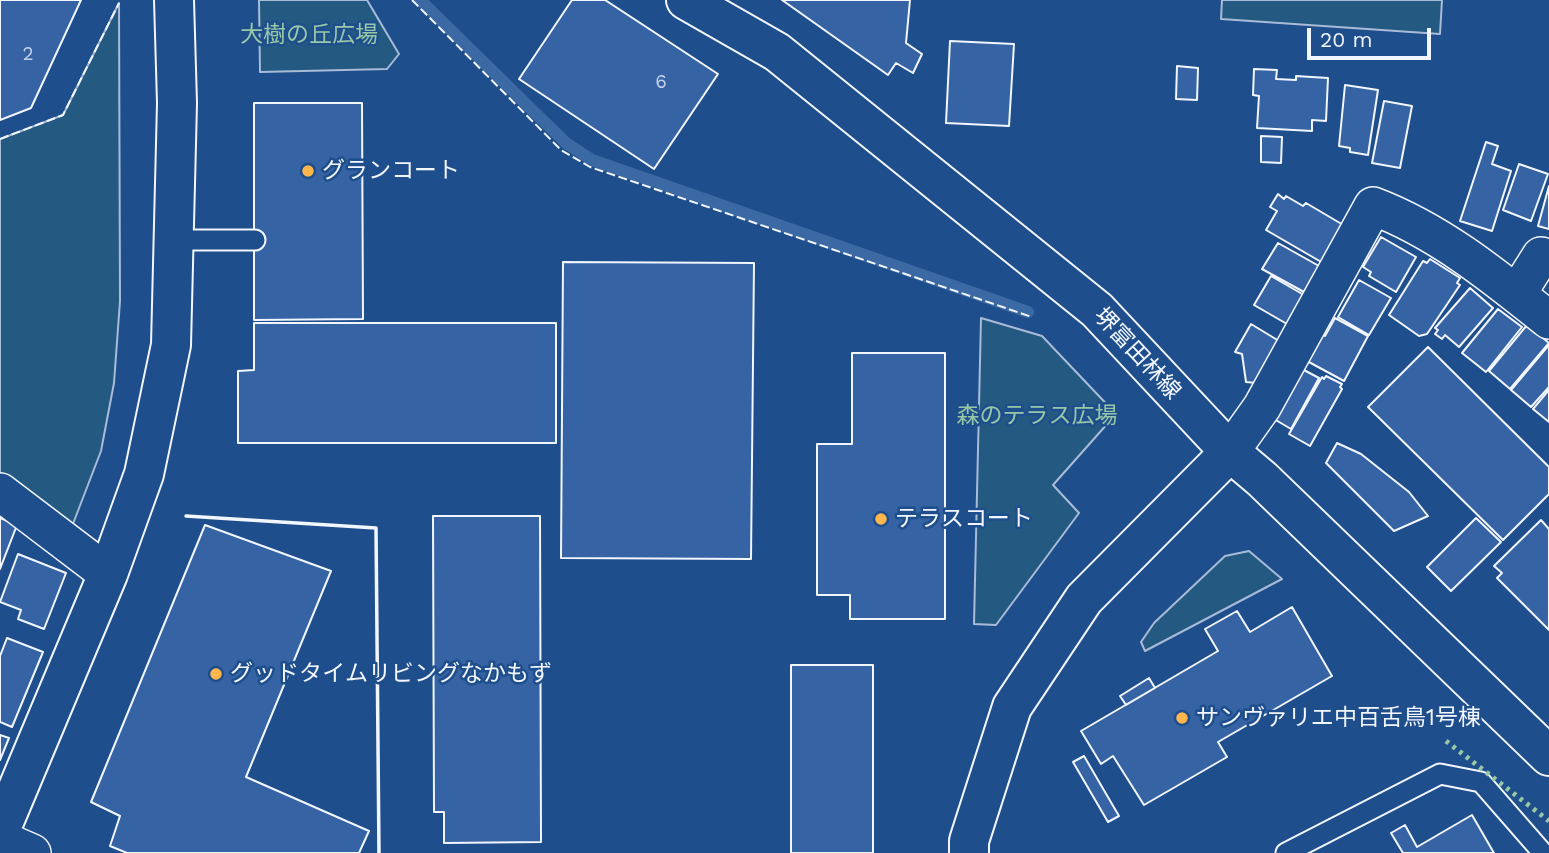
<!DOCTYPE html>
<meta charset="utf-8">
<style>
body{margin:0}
#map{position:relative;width:1549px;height:853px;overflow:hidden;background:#1f4e8c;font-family:"Work Sans",sans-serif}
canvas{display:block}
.scale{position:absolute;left:1307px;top:28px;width:124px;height:32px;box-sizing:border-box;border:4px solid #f2f6ff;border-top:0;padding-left:9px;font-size:21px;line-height:24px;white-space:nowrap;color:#f2f6ff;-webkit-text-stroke:5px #1f4e8c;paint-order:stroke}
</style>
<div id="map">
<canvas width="1549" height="853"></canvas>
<div class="scale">20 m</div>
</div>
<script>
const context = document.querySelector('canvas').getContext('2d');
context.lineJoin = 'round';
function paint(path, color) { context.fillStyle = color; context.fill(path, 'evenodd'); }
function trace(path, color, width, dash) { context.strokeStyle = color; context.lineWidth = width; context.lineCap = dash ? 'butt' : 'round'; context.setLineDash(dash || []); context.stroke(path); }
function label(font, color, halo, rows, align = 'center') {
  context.font = font + ' "Work Sans","Noto Sans JP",sans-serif'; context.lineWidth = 5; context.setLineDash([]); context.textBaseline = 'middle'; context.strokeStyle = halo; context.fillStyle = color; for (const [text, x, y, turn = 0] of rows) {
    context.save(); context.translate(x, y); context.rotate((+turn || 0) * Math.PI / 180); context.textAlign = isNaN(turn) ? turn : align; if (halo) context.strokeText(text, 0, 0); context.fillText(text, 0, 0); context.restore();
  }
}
const green = new Path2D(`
 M259,0H367L399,54L387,69L260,72Z
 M1222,0H1442L1440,34L1221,19Z
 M119,3L120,301L114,383L101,451L71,529L0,475V139L63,115Z
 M981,318L1042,336L1116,414L1053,485L1079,513L996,625L974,624Z
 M1249,551L1282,579L1145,651L1141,642L1154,623L1225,556Z`);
paint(green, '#245a82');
trace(green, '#a8bbd7', 2);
trace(new Path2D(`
 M420,0L566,143L592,160L1028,312`), '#3b69a3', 12);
const building = new Path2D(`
 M0,0H81L31,108L0,120Z
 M572,0H605L718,74L654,169L519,79Z
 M782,0H910L906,43L922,54L913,73L896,63L888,75Z
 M950,41L1014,44L1009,126L946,123Z
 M1177,66L1198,68L1197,100L1176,99Z
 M1254,69L1277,70L1276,79L1296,80V76L1328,78L1326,121L1312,120V131L1257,128L1259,96L1253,95Z
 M1345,85L1378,90L1368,155L1350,152V148L1339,146Z
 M1384,101L1412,106L1400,168L1372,163Z
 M254,103H362L363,319L254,320Z
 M1261,136L1282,137L1281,163L1261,162Z
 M1486,142L1498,146L1492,164L1511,171L1492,231L1460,221Z
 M1519,164L1548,174L1531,221L1503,210Z
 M1549,186V229L1538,226Z
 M1278,194L1284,199L1286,196L1303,206L1306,203L1345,226L1323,263L1266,230L1277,211L1270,207Z
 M1381,237L1416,257L1396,292L1369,276L1371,272L1363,267Z
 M1278,243L1319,266L1304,292L1262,269Z
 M1430,259L1460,278L1457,283L1460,285L1427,334L1419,336L1389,315L1423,261L1427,263Z
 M563,262L754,263L751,559L561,558Z
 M1271,276L1304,295L1287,324L1254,305Z
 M1359,280L1391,298L1369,335L1338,317Z
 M1470,288L1493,308L1459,347L1445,335L1442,339L1435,334L1438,330L1435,328Z
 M1498,309L1522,327L1486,372L1462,353Z
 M1335,318L1368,336L1344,381L1307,361L1322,334L1325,336Z
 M254,323H556V443H238V371L254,370Z
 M1251,324L1279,341L1256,383L1246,382L1242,354L1235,352Z
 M1527,325L1549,343L1510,389L1489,371Z
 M1549,345V387L1531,407L1511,390Z
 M1428,347L1549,467V494L1503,540L1368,407Z
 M852,353H945V619H850V595H817V444H852Z
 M1302,369L1319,378L1291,429L1274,419Z
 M1326,376L1342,384L1340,387L1342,389L1310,446L1289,434L1322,377L1324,379Z
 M1549,390V422L1533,409Z
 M1337,443L1361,454L1409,492L1428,516L1394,531L1326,463Z
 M433,516H540L541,842L444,843V812H434Z
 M0,518L17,525L0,569Z
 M1476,518L1501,542L1451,591L1427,567Z
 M1541,520L1549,529V630L1497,578L1502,573L1494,566Z
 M205,525L331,571L246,777L369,831L359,853H127L110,846L120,816L91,802Z
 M18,554L66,573L44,629L18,619L21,610L0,602Z
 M1292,607L1332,676L1218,742L1227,757L1144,805L1113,756L1101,764L1081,731L1218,651L1205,629L1237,611L1250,632Z
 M7,638L43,652L12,727L0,722V656Z
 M791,665H873V853H791Z
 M1149,678L1155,688L1126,705L1120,696Z
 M0,735L9,738L0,760Z
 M1084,756L1119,816L1108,822L1073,762Z
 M1472,815L1494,853H1403L1391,833L1405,825L1417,847Z`);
paint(building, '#3563a3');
trace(building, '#f2f6ff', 2);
const lane = new Path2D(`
 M174,240H255
 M1286,853L1440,774L1481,782L1543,853`);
const street = new Path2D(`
 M1517,294L1541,256L1549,258
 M1230,452L1262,407L1373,206C1439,231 1494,276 1549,320
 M0,492L108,574
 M0,839L32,853`);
const secondary = new Path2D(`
 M0,831L108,574L144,474L171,345L177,103L174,0
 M969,853V841L1012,707L1084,599L1230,452`);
const primary = new Path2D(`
 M686,0L777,52L1097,310L1230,452L1262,479L1549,756`);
trace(lane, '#f2f6ff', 23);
trace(street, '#f2f6ff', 40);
trace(secondary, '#f2f6ff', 42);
trace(primary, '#f2f6ff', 42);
trace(lane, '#1f4e8c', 19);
trace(street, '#1f4e8c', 37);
trace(secondary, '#1f4e8c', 38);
trace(primary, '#1f4e8c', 38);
trace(new Path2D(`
 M1446,741L1549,821`), '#97c8a6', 5, [3.5, 5]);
trace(new Path2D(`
 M412,0L561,150L590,167L1032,317
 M0,139L63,115L119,3`), '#f2f6ff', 2, [9, 3.5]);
trace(new Path2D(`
 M186,516L376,528L379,853`), '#f2f6ff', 3.5);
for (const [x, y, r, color] of [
 [308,171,7,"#ffb74d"],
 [881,519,7,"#ffb74d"],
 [216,674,7,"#ffb74d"],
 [1182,718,7,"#ffb74d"]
]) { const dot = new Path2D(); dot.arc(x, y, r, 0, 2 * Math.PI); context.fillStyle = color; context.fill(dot); trace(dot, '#1f4e8c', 2.5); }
label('19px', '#c3d1e8', null, [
 ["2",28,54],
 ["6",661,82]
]);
label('23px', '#97c8a6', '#1f4e8c', [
 ["大樹の丘広場",309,35],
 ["森のテラス広場",1037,416]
]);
label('23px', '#f2f6ff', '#1f4e8c', [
 ["グランコート",322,171],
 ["テラスコート",895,519],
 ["グッドタイムリビングなかもず",230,674],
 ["サンヴァリエ中百舌鳥1号棟",1196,718]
], 'left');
label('23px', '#f2f6ff', '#1f4e8c', [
 ["堺富田林線",1137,354,47]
]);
</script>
